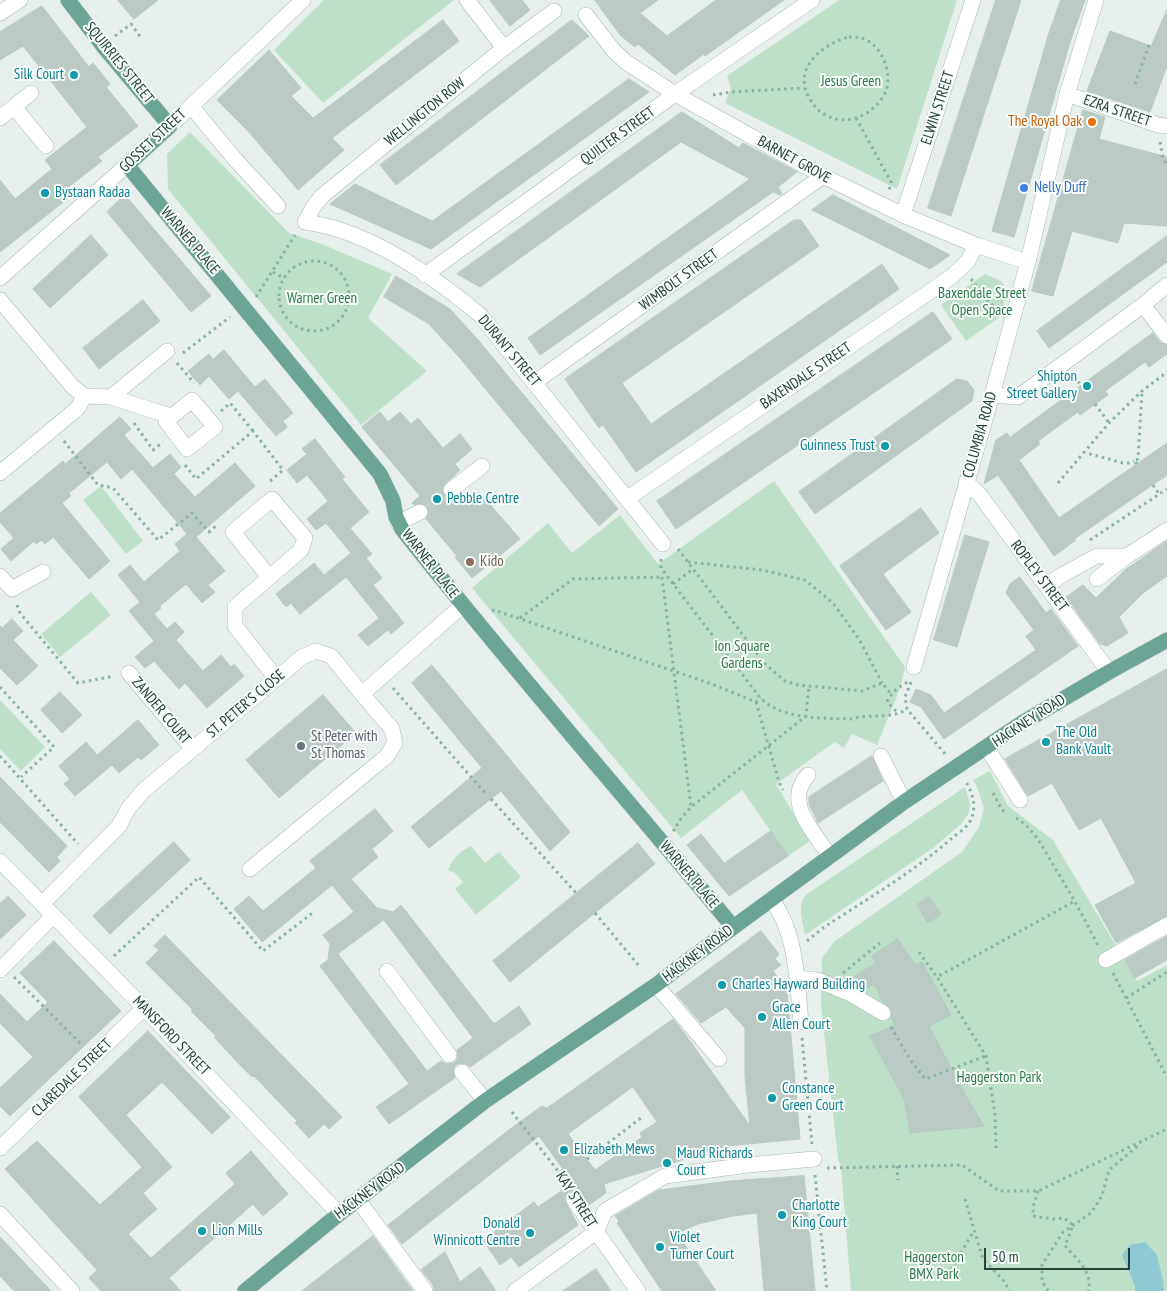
<!DOCTYPE html>
<style>
body{margin:0}
#map{position:relative;width:1167px;height:1291px;overflow:hidden;background:#e6efeb;font-family:"PT Sans Narrow",sans-serif}
canvas{display:block}
.scale{position:absolute;left:984px;top:1248px;width:146px;height:22px;box-sizing:border-box;border:2px solid #24423a;border-top:0;padding-left:6px;font-size:15px;line-height:18px;white-space:nowrap;color:#24423a;-webkit-text-stroke:4px #f7fbf9;paint-order:stroke}
</style>
<div id="map">
<canvas width="1167" height="1291"></canvas>
<div class="scale">50 m</div>
</div>
<script>
const context = document.querySelector('canvas').getContext('2d');
context.lineJoin = 'round';
function paint(path, color) { context.fillStyle = color; context.fill(path, 'evenodd'); }
function trace(path, color, width, dash) { context.strokeStyle = color; context.lineWidth = width; context.lineCap = dash ? 'butt' : 'round'; context.setLineDash(dash || []); context.stroke(path); }
function label(font, color, halo, rows, align = 'center') {
  context.font = font + ' "PT Sans Narrow",sans-serif'; context.lineWidth = 4; context.setLineDash([]); context.textBaseline = 'middle'; context.strokeStyle = halo; context.fillStyle = color; for (const [text, x, y, turn = 0] of rows) {
    context.save(); context.translate(x, y); context.rotate((+turn || 0) * Math.PI / 180); context.textAlign = isNaN(turn) ? turn : align; if (halo) context.strokeText(text, 0, 0); context.fillText(text, 0, 0); context.restore();
  }
}
paint(new Path2D(`
 M324,0H454L323,103L274,50Z
 M839,0H957L897,189L725,103L731,88L727,76Z
 M190,132L289,233L322,244L392,274L368,318L427,371L361,425L168,189L167,154Z
 M985,274L1001,281L1007,290L1001,316L966,341L941,305Z
 M774,481L905,667L900,689L877,745L852,734L844,748L835,742L776,784L810,841L788,856L742,790L681,838L472,588L548,523L572,553L620,515L658,564Z
 M101,486L143,541L126,554L83,500Z
 M91,592L111,615L60,657L41,634Z
 M0,700L45,747L21,771L0,749Z
 M990,771L1008,806L1053,840L1137,981L1167,965V1291H851L841,1167L838,1159L821,1005L822,958L835,941L962,852L979,827L984,808L977,787L973,780Z
 M965,787L970,803L969,813L960,825L933,848L805,935C803,921 796,905 807,894Z
 M471,846L485,863L499,852L521,877L476,915L455,889L463,882L455,873L448,870C453,858 459,852 471,846Z`), '#bfe0c8');
paint(new Path2D(`
 M1145,1242L1157,1255L1163,1280L1164,1291H1135V1286L1122,1255L1130,1245Z`), '#8ec9d4');
const building = new Path2D(`
 M118,0H158L134,19Z
 M490,0H522L530,10L510,26Z
 M595,0H658L640,13L667,36L716,0H784L705,56L704,54L675,75L638,44L635,47L621,36Z
 M996,0H1021L951,216L928,208Z
 M1061,0H1085L1070,42L1014,237L992,231L1048,36Z
 M42,6L89,67L93,63L110,84L106,87L138,126L98,157L102,161L66,189L71,196L0,252V180L15,199L52,169L45,160L87,127L23,46L0,60V32Z
 M1167,10V66L1150,112L1087,91L1110,31L1151,46Z
 M443,20L459,41L332,138L344,150L298,190L248,131L217,100L269,50L301,88L291,96L313,118Z
 M572,20L589,36L396,185L380,165Z
 M629,79L649,92L431,249L330,204L355,184L432,221Z
 M1083,110L1105,117L1099,139L1167,157V226L1124,223L1118,243L1072,231L1053,296L1032,291Z
 M682,112L739,148L743,143L797,172L778,187L782,194L780,195L773,192L540,355L528,338L750,179L681,142L480,287L457,274Z
 M125,195L211,296L191,312L107,212Z
 M833,195L950,255L930,269L812,210Z
 M794,220H801L819,246L622,383L651,424L882,264L899,289L636,472L603,425L599,428L565,379Z
 M91,235L108,255L50,308L33,289Z
 M1167,236V262L1049,348L1037,331Z
 M396,276L450,309L479,341L618,509L599,526L459,357L429,324L384,297Z
 M143,300L160,321L99,369L83,348Z
 M933,312L952,339L676,529L657,501Z
 M1153,333L1160,342L1167,345V354L1149,367L1145,362L1105,391L1108,395L1080,415L1078,412L1038,441L1040,444L1019,460L1059,518L1167,443V475L1074,539L1076,540L1054,556L998,475L984,484L996,440L1007,433L1010,437Z
 M224,350L255,387L265,379L293,413L283,421L287,427L276,436L238,391L229,399L209,376L200,385L188,371L209,354L213,359Z
 M957,379L967,381L974,390L972,401L815,514L799,492Z
 M380,412L388,422L400,412L411,424L418,418L443,448L460,434L472,449L455,464L460,470L443,486V495L447,498L452,499L457,497L464,506L480,493L520,539L472,578L455,557L457,556L426,519L429,513L428,507L421,503L414,505L412,503L420,496L362,427Z
 M120,417L131,429L124,435L153,468L170,454L181,467L174,474L195,497L235,463L255,486L196,537L225,571L208,585L215,592L202,603L186,584L160,606L161,608L154,614L167,629L175,622L184,632L176,640L203,671L221,655L231,667L234,664L244,676L207,708L185,683L179,689L154,661L145,668L135,657L154,641L129,611L140,602L118,575L130,565L144,582L180,551L175,544L187,534L132,469L121,479L107,462L69,493L71,496L62,503L110,561L89,579L53,537L45,544L42,540L36,544L34,541L11,561L1,549L14,538L0,522V513L63,461L65,464Z
 M315,439L345,477L342,479L369,512L350,528L372,554L366,558L382,578L373,585L404,623L391,634L388,630L368,646L358,635L379,618L346,577L300,614L291,603L286,607L276,594L314,563L324,575L351,553L326,523L316,530L307,519L328,501L307,475L297,483L287,470L307,454L302,449Z
 M921,508L939,533L883,574L911,612L886,630L840,566Z
 M965,535L989,542L957,647L934,640Z
 M1167,541V576L1143,593L1119,617L1128,633L1107,646L1100,644L1066,597L1083,585L1096,598L1125,570Z
 M1020,577L1046,613L1051,609L1078,646L944,739L921,707L910,702L916,689L931,695L944,713L1036,650L1026,636L1034,630L1006,593L1010,584Z
 M12,619L23,631L13,640L38,666L17,685L0,668V626L2,628Z
 M432,665L570,832L550,851L501,791L429,848L411,827L482,768L412,683Z
 M1167,669V916L1116,943L1095,905L1136,883L1101,818L1079,830L1052,783L1028,796L1005,759Z
 M60,692L82,715L62,733L41,710Z
 M323,695L356,733L279,798L246,760Z
 M138,720L159,745L141,760L138,757L119,773L112,765L75,796L64,784L70,779L59,766L86,742L97,755Z
 M872,756L883,781L818,823L809,804V797Z
 M0,777L67,846L57,857L60,861L49,872L0,822Z
 M375,809L393,831L372,849L378,857L351,879L377,908L393,912L401,905L494,1024L519,1006L531,1024L470,1067L465,1063L457,1064L453,1069L455,1078L389,1124L376,1107L409,1084L320,966L328,960L330,944L323,935L354,912L332,885L262,942L234,909L249,896L263,911L316,868L310,861ZM384,920L473,1038L457,1050L458,1058L454,1063L446,1064L441,1061L427,1071L338,954Z
 M771,831L788,856L729,896L687,845L701,834L724,863Z
 M174,842L190,860L110,934L93,916Z
 M638,843L655,864L510,982L493,961Z
 M8,896L26,915L0,939V904Z
 M929,897L941,914L928,923L917,905Z
 M761,931L779,954L775,959L781,965L773,971L787,990L800,1139L727,1146L604,1184L606,1193L589,1205L578,1192H569L565,1197V1201L578,1225L519,1267L511,1257L500,1265L483,1240L534,1202L538,1207L573,1183L539,1136L402,1244L388,1225L510,1129L542,1106L547,1108L673,1019L685,1034L750,1126L745,1076V1028L726,1007L701,1023L676,994ZM633,1087L657,1122L640,1133L642,1137L595,1170L568,1134Z
 M165,935L342,1117L329,1129L324,1124L309,1138L295,1123L297,1121L254,1076L252,1077L237,1062L214,1037L216,1036L191,1011L193,1010L146,963L159,950L154,946Z
 M1167,936V960L1135,978L1125,960Z
 M898,939L915,965L922,962L951,1015L929,1026L966,1096L984,1126L910,1133L904,1099L870,1036L895,1025L891,1018V1009L883,1002L874,984L864,990L855,976L876,963L872,956Z
 M54,941L121,1011L10,1116L0,1106V1088L33,1057L0,1023V994L27,1022L48,1002L20,973Z
 M148,1031L230,1117L212,1134L162,1082L126,1115L172,1167L143,1193L157,1209L128,1234L151,1258L235,1184L226,1173L251,1151L288,1194L263,1216L253,1204L169,1278L181,1291H101L89,1278L97,1270L5,1169L37,1141L100,1205L142,1167L79,1097Z
 M804,1176L815,1291H764L757,1213L733,1216L698,1224L677,1233L716,1291H662L617,1223L619,1221L615,1216L659,1190L730,1181Z
 M373,1236L413,1291H302Z
 M0,1237L51,1291H14L0,1276Z
 M445,1252L460,1282L480,1267L496,1291H434L433,1285L421,1270Z
 M596,1269L611,1291H563Z`);
paint(building, '#bbcac4');
trace(building, '#b8c9c2', 1);
trace(new Path2D(`
 M420,512L451,490`), '#bfccc8', 15, [15, 8]);
const minor = new Path2D(`
 M467,0L504,48
 M554,11L504,48L322,196L314,206L305,222C368,230 432,275 480,315L663,544
 M0,13L20,0
 M586,15L614,51L626,62L675,94L823,176L903,215L976,245L1028,262
 M1067,94L1158,125L1167,126
 M191,106L234,158L278,206
 M14,107L46,146
 M0,118L31,93
 M170,126L303,0
 M903,215L973,0
 M425,275L675,94L812,0
 M0,278L127,165
 M0,300L72,386L84,396L111,397L167,351
 M1143,305L1167,336
 M535,382L823,176
 M992,395L1018,397L1143,305L1167,285
 M111,397L170,416
 M192,400L215,427L187,449L166,421Z
 M0,473L78,408L84,396
 M966,482L980,495L1109,672
 M451,490L482,466
 M628,498L951,277L968,261L976,245
 M398,523L420,512
 M0,576L12,589L43,572
 M269,577L233,532L272,499L305,538L301,550L235,607V626L276,678
 M1097,579L1127,556L1167,530
 M1046,586L1062,575L1097,556H1127
 M914,667L992,395L1028,262L1067,94L1096,0
 M129,673L192,748
 M987,748L1020,800
 M881,756L904,802
 M808,775C783,802 814,832 829,855
 M0,861L144,1008L339,1214
 M250,869L387,756L395,743L392,729L362,694
 M771,899C797,932 797,982 801,1022
 M42,904L119,826L128,809L143,791L302,657L316,651L331,656L362,694L462,606
 M1106,960L1167,925
 M0,970L53,916
 M387,971L449,1055
 M797,978L817,980L851,994L883,1013
 M656,985L719,1059
 M462,1072L485,1101
 M0,1148L144,1008
 M358,1200L425,1291
 M574,1200L638,1291
 M0,1214L72,1291
 M596,1232L605,1211L665,1176L748,1165L814,1159
 M515,1291L596,1232`);
const major = new Path2D(`
 M68,0L103,46L170,126L127,165L380,474L393,501L396,517L402,529C509,665 623,794 733,927
 M245,1291L339,1214L485,1101L656,985L690,959L904,802L1022,723L1109,672L1167,640`);
trace(minor, '#a8b8b2', 16);
trace(major, '#c2cac8', 16);
trace(new Path2D(`
 M115,36L131,24L142,39
 M849,37C856,37 862,37 868,41C883,49 892,74 886,91C877,113 847,128 826,115C819,112 814,106 810,99C791,69 822,44 849,37Z
 M1135,84L1149,45
 M713,95L731,92L804,88
 M856,118L891,182L889,191
 M1160,142L1163,158L1167,165
 M279 296a35 35 0 1 1 70 0a35 35 0 1 1-70 0Z
 M273,272L284,278
 M971,279L985,298L998,310
 M256,297L295,235
 M183,353L230,317
 M177,363L194,383
 M1074,376L1081,386
 M1095,404L1109,423
 M221,411L230,403L253,431
 M134,423L153,450L163,442
 M64,441L98,485L113,488L158,540L192,513L209,532L217,525
 M1083,452L1123,463H1129L1134,461
 M1137,464L1134,461L1138,459L1142,391
 M185,465L196,479L253,431L283,470L269,482
 M1058,483L1109,423L1142,391L1167,372
 M1153,485L1159,494
 M1090,540L1167,489
 M678,549L765,664L785,681L798,685L862,691L882,683L891,694
 M661,559V568L758,695C778,720 822,718 851,719C869,713 892,720 907,709
 M688,562L762,570L805,580L833,603L859,639L882,683
 M662,577L691,807
 M673,584L693,569
 M17,605L20,613L78,683L114,676
 M492,611L494,610L712,684L756,702L761,698
 M520,618L573,579L663,577
 M911,682L905,697L907,709L946,755
 M0,687L54,747L21,777
 M393,688L486,794
 M756,702L779,782L783,790
 M896,711L887,702C892,692 898,687 908,682
 M0,756L78,844
 M993,793L1002,810L1008,813
 M491,799L576,893
 M1016,818C1035,829 1044,850 1055,868C1071,894 1085,919 1098,946
 M673,831L676,828L678,822L691,807L806,716L809,686
 M595,913L640,967
 M807,941L823,928C865,900 914,872 952,838C957,834 965,829 969,823C978,809 973,793 965,780
 M919,952L937,977
 M114,956L199,877L263,951L315,911
 M843,973L880,943
 M1113,973L1167,1077
 M14,977L82,1045
 M1126,998L1167,972
 M891,1027L911,1061L925,1079L986,1056
 M802,1038L812,1144
 M512,1112L569,1185
 M996,1148L995,1115L986,1056L937,977L1075,901
 M587,1159L641,1118
 M897,1166L898,1180
 M827,1168L962,1165L999,1191H1038L1167,1129
 M815,1175L827,1291
 M1038,1191L1033,1207V1216L1053,1219L1064,1218L1073,1225L1065,1246C1076,1258 1094,1273 1088,1291
 M965,1199L983,1259L1003,1280L1010,1291
 M951,1270L973,1232
 M1048,1291L1042,1281V1265L1063,1232L1091,1213L1102,1196L1109,1170L1140,1144`), '#86b3a5', 3, [2.5, 4]);
trace(minor, '#fff', 15);
trace(major, '#6aa596', 15);
for (const [x, y, r, color] of [
 [74,75,5,"#0f9aa8"],
 [1092,122,5,"#e8710a"],
 [1024,188,5,"#3f7fe0"],
 [45,193,5,"#0f9aa8"],
 [1087,386,5,"#0f9aa8"],
 [885,446,5,"#0f9aa8"],
 [437,499,5,"#0f9aa8"],
 [470,562,5,"#8d6e63"],
 [1046,742,5,"#0f9aa8"],
 [301,746,5,"#6b7280"],
 [722,985,5,"#0f9aa8"],
 [762,1017,5,"#0f9aa8"],
 [772,1098,5,"#0f9aa8"],
 [564,1150,5,"#0f9aa8"],
 [667,1163,5,"#0f9aa8"],
 [782,1215,5,"#0f9aa8"],
 [202,1231,5,"#0f9aa8"],
 [530,1233,5,"#0f9aa8"],
 [660,1247,5,"#0f9aa8"]
]) { const dot = new Path2D(); dot.arc(x, y, r, 0, 2 * Math.PI); context.fillStyle = color; context.fill(dot); trace(dot, '#f7fbf9', 2); }
label('15px', '#24423a', '#f7fbf9', [
 ["SQUIRRIES STREET",119,63,51],
 ["ELWIN STREET",938,108,-72],
 ["EZRA STREET",1117,111,19],
 ["WELLINGTON ROW",425,112,-39],
 ["QUILTER STREET",618,136,-36],
 ["GOSSET STREET",153,141,-43],
 ["BARNET GROVE",794,160,29],
 ["WARNER PLACE",190,241,50],
 ["WIMBOLT STREET",679,280,-36],
 ["DURANT STREET",509,351,50],
 ["BAXENDALE STREET",806,376,-34],
 ["COLUMBIA ROAD",980,435,-74],
 ["WARNER PLACE",430,564,52],
 ["ROPLEY STREET",1039,576,53],
 ["ST. PETER'S CLOSE",246,704,-40],
 ["ZANDER COURT",161,711,50],
 ["HACKNEY ROAD",1029,721,-33],
 ["WARNER PLACE",689,875,50],
 ["HACKNEY ROAD",698,954,-37],
 ["MANSFORD STREET",171,1036,46],
 ["CLAREDALE STREET",72,1078,-44],
 ["HACKNEY ROAD",370,1191,-37],
 ["KAY STREET",576,1200,58]
]);
label('15px', '#0d838f', '#f7fbf9', [
 ["Silk Court",64,75,"right"],
 ["Bystaan Radaa",55,193],
 ["Shipton",1077,377,"right"],
 ["Street Gallery",1077,394,"right"],
 ["Guinness Trust",875,446,"right"],
 ["Pebble Centre",447,499],
 ["The Old",1056,733],
 ["Bank Vault",1056,750],
 ["Charles Hayward Building",732,985],
 ["Grace",772,1008],
 ["Allen Court",772,1025],
 ["Constance",782,1089],
 ["Green Court",782,1106],
 ["Elizabeth Mews",574,1150],
 ["Maud Richards",677,1154],
 ["Court",677,1171],
 ["Charlotte",792,1206],
 ["King Court",792,1223],
 ["Donald",520,1224,"right"],
 ["Winnicott Centre",520,1241,"right"],
 ["Lion Mills",212,1231],
 ["Violet",670,1238],
 ["Turner Court",670,1255]
], 'left');
label('15px', '#2d7a4b', '#f7fbf9', [
 ["Jesus Green",851,82],
 ["Baxendale Street",982,294],
 ["Open Space",982,311],
 ["Warner Green",322,299],
 ["Ion Square",742,647],
 ["Gardens",742,664],
 ["Haggerston Park",999,1078],
 ["Haggerston",934,1258],
 ["BMX Park",934,1275]
]);
label('15px', '#c56008', '#f7fbf9', [
 ["The Royal Oak",1082,122]
], 'right');
label('15px', '#366cbe', '#f7fbf9', [
 ["Nelly Duff",1034,188]
], 'left');
label('15px', '#785e54', '#f7fbf9', [
 ["Kido",480,562]
], 'left');
label('15px', '#5b616d', '#f7fbf9', [
 ["St Peter with",311,737],
 ["St Thomas",311,754]
], 'left');
</script>
